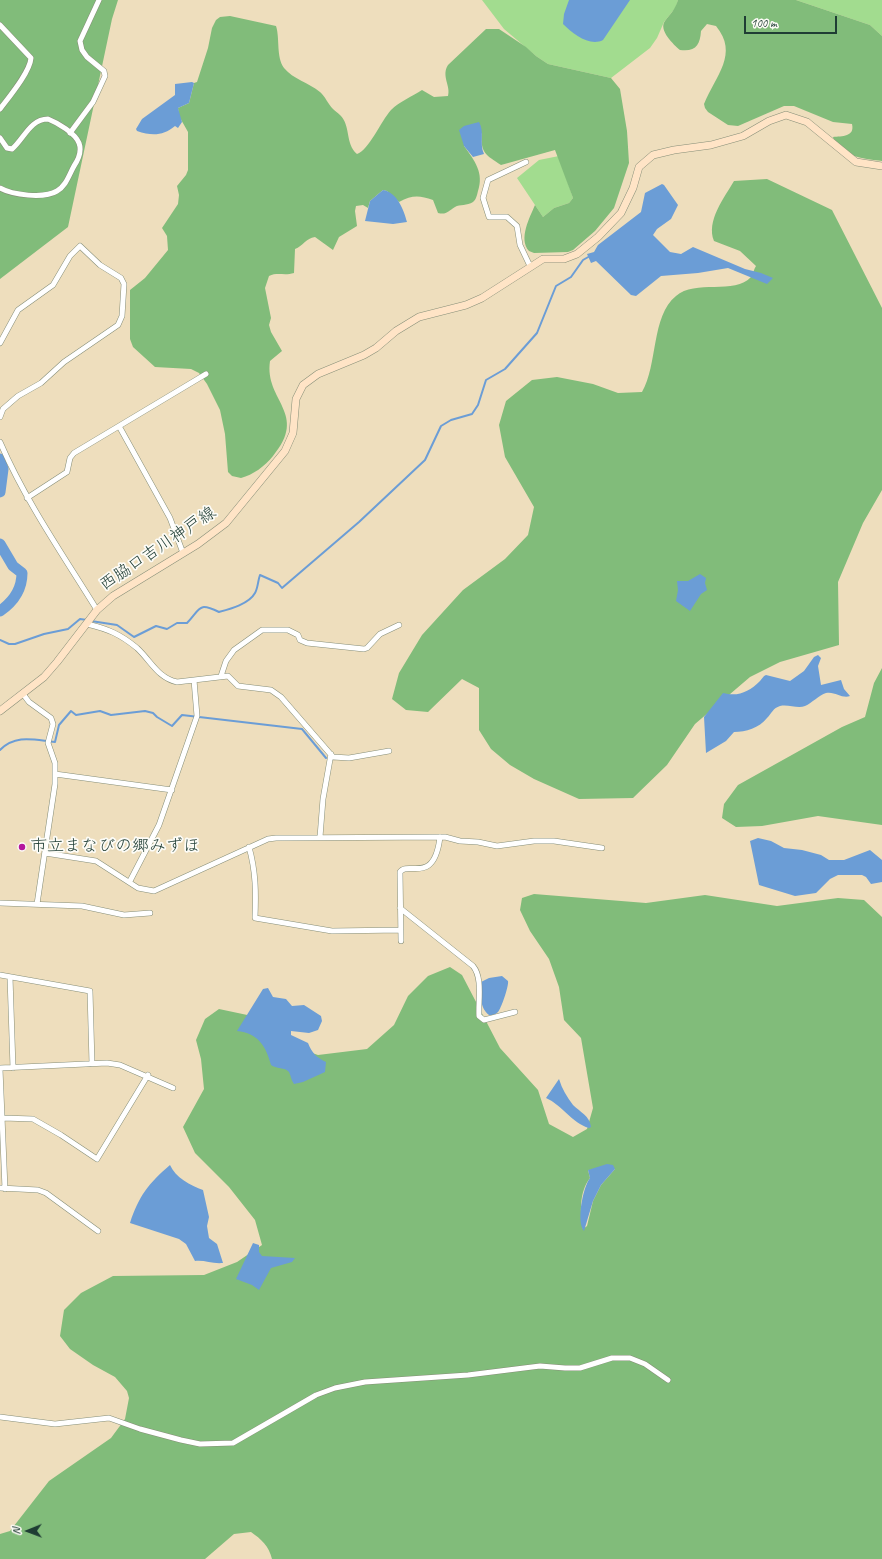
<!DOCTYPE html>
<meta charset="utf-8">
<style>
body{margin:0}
#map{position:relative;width:882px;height:1559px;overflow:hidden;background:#eedebd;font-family:Caveat,sans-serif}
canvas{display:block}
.north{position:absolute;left:8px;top:1511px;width:40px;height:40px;-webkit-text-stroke:3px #fdfcf7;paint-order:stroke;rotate:269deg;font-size:11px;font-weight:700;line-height:16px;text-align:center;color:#1f3d34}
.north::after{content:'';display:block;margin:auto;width:14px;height:18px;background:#1f3d34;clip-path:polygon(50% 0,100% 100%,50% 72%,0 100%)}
.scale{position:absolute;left:744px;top:16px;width:93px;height:18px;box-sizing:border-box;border:2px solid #1f3d34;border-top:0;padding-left:5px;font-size:12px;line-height:14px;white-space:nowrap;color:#1f3d34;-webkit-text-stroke:3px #fdfcf7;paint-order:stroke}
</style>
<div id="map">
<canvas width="882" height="1559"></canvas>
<div class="north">N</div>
<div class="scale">100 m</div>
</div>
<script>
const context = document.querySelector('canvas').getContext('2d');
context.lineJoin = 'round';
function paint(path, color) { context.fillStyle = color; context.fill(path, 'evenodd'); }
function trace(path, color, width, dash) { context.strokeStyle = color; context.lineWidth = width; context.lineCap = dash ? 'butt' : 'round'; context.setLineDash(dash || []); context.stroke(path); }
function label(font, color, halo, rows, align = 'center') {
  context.font = font + ' Caveat,"Klee One",sans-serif'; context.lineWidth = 3.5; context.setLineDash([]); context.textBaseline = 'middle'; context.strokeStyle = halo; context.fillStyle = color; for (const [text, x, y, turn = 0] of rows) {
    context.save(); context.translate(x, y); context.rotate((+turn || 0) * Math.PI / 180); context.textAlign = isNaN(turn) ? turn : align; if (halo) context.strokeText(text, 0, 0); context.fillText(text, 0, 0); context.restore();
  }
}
paint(new Path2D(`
 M482,0H678L676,7L664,22L657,38L650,48L611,78L548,64L536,56L504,29Z
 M796,0H882V36L870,25Z
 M559,156L573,198L569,203L554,208L543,217L517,178L539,160Z`), '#a2dc8f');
paint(new Path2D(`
 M0,0H118L112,19L68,227L0,279Z
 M678,0H796L870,25L882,36V161C866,159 838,157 833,137C842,136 855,137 852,124L833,122L794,106H784L738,126L728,125L708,112L705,108L704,104C716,75 739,54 716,26L707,24L701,31C700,45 696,52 680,50C674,45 658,30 665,21C670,14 675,10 678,0Z
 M230,16L276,26C280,38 276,57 284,68C293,79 309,83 320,92C325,96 328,104 333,109C335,111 338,113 340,115C351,125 345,144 357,154C369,150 381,121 391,110C399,102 413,96 422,90L434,97L448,96C451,86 441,76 448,65L486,29H499L526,47L536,56L548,64L611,78L620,89L627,131L629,163L614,208L595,231L573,250L568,252L534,253L529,251C518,239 530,217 535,205L543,217L554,208L569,203L573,198L555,150L501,165C486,155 480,153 482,133L464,146C475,161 484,173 478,191C477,195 476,200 473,202C467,206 460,204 455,207C448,211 447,215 438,213L433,200C419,195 412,195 399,202L387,191L383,190L370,201L368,208L363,205L356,206L355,211L357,226L339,237L333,250L315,237C306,238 303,246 295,249L294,273C285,276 277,272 269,276L265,288L271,318L269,325L271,332L282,351L270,361C264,401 309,413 273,456C265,466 253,475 241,478L232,476L228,472L225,434L220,410L207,384L199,373L191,369L155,367L133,347L130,339V290L145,278L168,250L167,236L162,228L178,204L179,195L177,186L186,175L188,170V132L179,116L178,108L189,103L194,83L197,82L208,48L212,28L216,20L220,17Z
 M767,179L832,210L882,308V490L863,523L838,582L839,645L780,662L750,677L695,724L667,765L633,798L579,799L534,779L510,765L491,749L479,730V688L462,679L428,712L406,710L392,699L399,673L422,635L463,590L505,559L528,535L534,507L505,457L499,425L506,401L532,380L557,377L593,384L618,393L642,392C658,365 651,316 676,296C695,279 735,295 751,277C753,274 754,269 756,266L740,251L714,241C706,221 724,198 734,181Z
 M882,668V825L818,816L762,826L736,827L722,818L724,804L738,785L842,727L865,717L874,683Z
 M534,894L646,903L705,895L777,906L838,898L864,900L882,917V1559H272C269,1546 261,1539 251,1532L234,1534L205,1559H0V1534L10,1531L49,1481L111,1438L125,1419L129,1398L127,1391L115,1377L93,1365L70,1349L60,1336L64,1310L81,1293L113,1276L204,1275L237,1262L262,1245L255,1220L229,1187L195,1153L183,1127L204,1089L201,1059L196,1040L205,1019L219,1009L252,1016L292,1046L318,1055L367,1049L394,1025L408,996L428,976L450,967L462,975L500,1048L538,1090L549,1124L573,1137L587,1129L593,1108L581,1038L564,1020L559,987L549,959L530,931L520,910L522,898ZM615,1169L601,1185L593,1201L587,1226L583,1229C580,1213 579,1192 590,1178L588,1170Z`), '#81bc7a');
paint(new Path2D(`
 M569,0H630L603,40C590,47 573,34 563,24L564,14Z
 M192,82L194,83L189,103L178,108L182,122L178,128L175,126C163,136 152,136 137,131L136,129L142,119L175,95V84Z
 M479,122C485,132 479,143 484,154L473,157L464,146L459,130L464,126Z
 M662,184L664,185L678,205L671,219L657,229L653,235L670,252L681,254L693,247L745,269L761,273L773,278L767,284L728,268L698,273L661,276L636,296L631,295L596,261L591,263L587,254L594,252L598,245L641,212L645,193Z
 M383,190C397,192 404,210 407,222L393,224L365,221L370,201Z
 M700,574L706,578L705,583L707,590L701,594L690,611L676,601L678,590L677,581H688Z
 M818,655L821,658L818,666L821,685L841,680L844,689L850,696C842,699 835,691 826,693C819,695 812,703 805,706C798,709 788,704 780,706C773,708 772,713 767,718C759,728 746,732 734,732L726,741L706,753L704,717L723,693C738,697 749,692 760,681C762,679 763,676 766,675L790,681L804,671L814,657Z
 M758,838L771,841L784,848L802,850L821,855L829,860H844L870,850L882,860V882L871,884L866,877L862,875H838L830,879L816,893L795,896L759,885L750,841Z
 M502,976L508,981C509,986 501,1009 498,1012C495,1015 492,1015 489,1015C479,1007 481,994 481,982L489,978Z
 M268,988L273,997L286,999L292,1006L304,1005L321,1016L322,1021L318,1030L309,1033L291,1031V1035L308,1043C312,1053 316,1057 326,1062L325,1072L303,1082L294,1084C291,1080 291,1076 289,1072C285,1067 276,1069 271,1065C266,1046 258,1033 237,1031L263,989Z
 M559,1079C562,1089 567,1097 573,1105C580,1112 590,1116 591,1127L589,1128C572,1123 562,1105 546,1098Z
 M607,1164L613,1165L615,1169L601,1185L593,1201L584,1231C576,1222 583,1187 590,1178L588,1170Z
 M170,1165C175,1177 191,1186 203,1190L209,1217L207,1226L209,1238L217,1244L223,1263C212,1264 205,1260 195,1261L186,1244L179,1239L130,1223C139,1196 148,1184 170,1165Z
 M253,1243L259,1245V1252L262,1256L295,1258L292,1262L271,1268L259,1290L252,1285L236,1279Z`), '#6b9dd6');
trace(new Path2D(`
 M91,621L117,625L134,637L156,626L167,629L177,623H187C201,608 198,602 219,612C230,609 249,604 255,593C258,588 258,580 260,575L278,583L282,588L359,522L425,460L441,426L451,420L472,414L478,405L486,380L505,369L537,333L556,286L571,277L583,260L590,256
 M0,640L9,644H15L44,634L68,629L80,619L87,620
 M0,750C16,734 34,740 55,742L59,725L71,711L76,715L100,711L111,715L145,711L153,713L157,717L172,726L182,715L302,729L326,758`), '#6b9dd6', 2);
trace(new Path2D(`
 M0,459L3,469L0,492
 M0,544L13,566L22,573C22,590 13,602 0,611`), '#6b9dd6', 11);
const street = new Path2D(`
 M0,25L31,58C30,72 9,97 0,109
 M70,133L93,102L105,76L104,71L87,57L82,50L80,41L99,0
 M0,138L7,148L12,149C24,139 30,119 48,119C58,123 75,133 79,143C82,151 78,160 74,166C69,175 66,186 57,191C44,199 12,195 0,188
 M526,162L488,180L483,198L489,217H507L517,226L520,245L530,266
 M0,343L18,310L53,285L70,256L80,246L100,265L121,278L124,284L122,316L118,325L64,362L41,383L18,396L3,409L0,417
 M119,426L170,518L183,553
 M0,442C26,502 63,555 97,610
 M27,498L67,472L70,458L74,453L206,374
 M87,624C108,629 120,634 137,648C151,661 158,678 177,682L228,676L238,686L271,690L281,697L333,757L349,758L389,751
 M221,676L226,661L234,650L262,630H288L298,635L300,640L307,643L364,649L367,648L380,634L399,625
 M23,694L29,702L51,718L53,724L48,743L55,763V784L37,904
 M55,774L172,790
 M320,837L323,799L331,754
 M249,847C256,872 256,893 255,918L332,931L401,930
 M45,853L96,861L138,888L154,891L268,839L276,838L445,837L460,841L478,842L497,846L534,841H554L602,848
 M130,881L159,825L197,716L194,680
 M0,903L82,906L124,915L150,913
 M400,908L473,966C483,978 478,1001 479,1016L484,1020L515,1012
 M401,941L400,872C408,860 434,886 440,837
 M0,975L90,991L92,1064
 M10,977L13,1068
 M0,1068L107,1063L120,1065L173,1088
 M0,1069L5,1189
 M3,1118L33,1119L61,1135L97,1159L148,1075
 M0,1188L38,1190L46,1193L98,1231
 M0,1417L55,1424L109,1418L140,1429L181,1440L200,1444L233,1443L316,1395L335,1388L365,1382L468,1375L540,1366L565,1368H580L612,1358H630L645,1364L668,1380`);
const secondary = new Path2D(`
 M0,711L44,677L57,662L97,610L113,596L198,544L226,523L285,451L293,433L296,399L303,385L318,374L364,355L376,348L396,331L419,317L466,305L482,298L543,259H564L577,254L598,237L621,213L633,188L639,167L653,155L674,150L711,145L743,136L769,121L786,115L807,122L856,162L882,166`);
trace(street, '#868e78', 6);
trace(secondary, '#868e78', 8);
trace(street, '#fff', 5);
trace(secondary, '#ffe4c6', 7);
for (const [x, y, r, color] of [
 [22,847,4,"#b5179e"]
]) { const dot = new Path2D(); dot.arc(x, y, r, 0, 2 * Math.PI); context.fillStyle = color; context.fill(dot); trace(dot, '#fdfcf7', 1.5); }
label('17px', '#1f3d34', '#fdfcf7', [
 ["西脇口吉川神戸線",158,549,-34]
]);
label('17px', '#1f3d34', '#fdfcf7', [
 ["市立まなびの郷みずほ",30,847]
], 'left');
</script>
